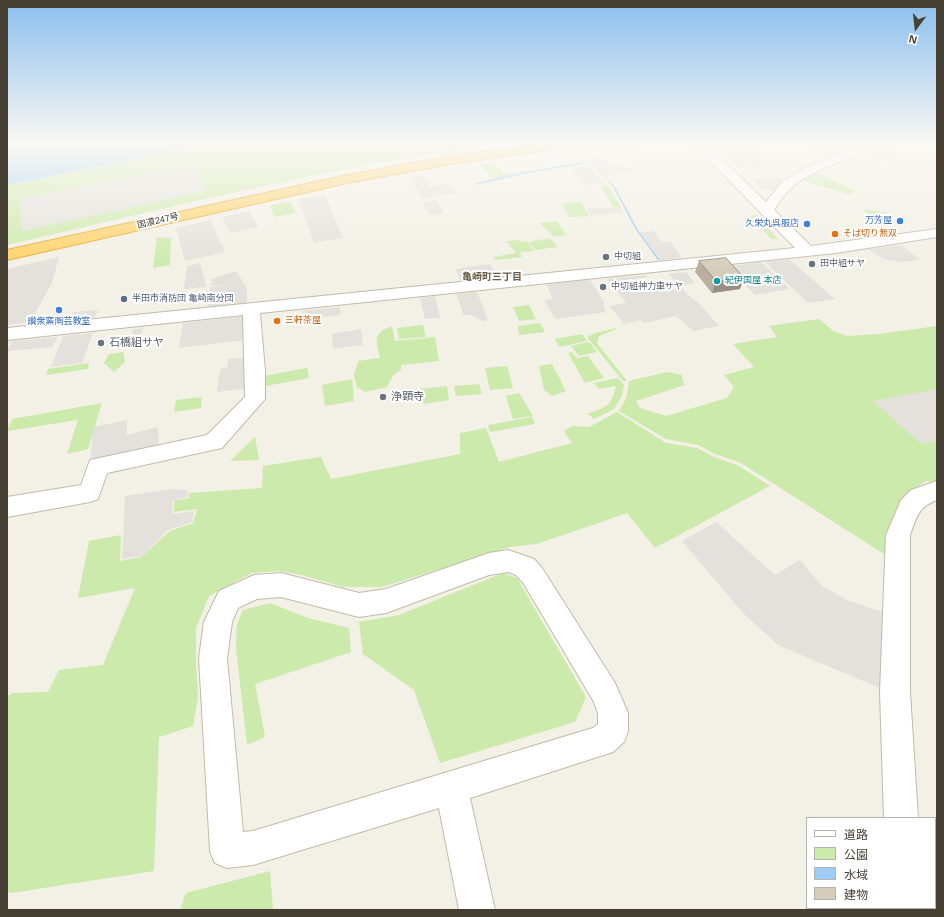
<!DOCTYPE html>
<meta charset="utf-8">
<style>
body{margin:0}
#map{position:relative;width:944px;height:917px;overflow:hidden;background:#f3f0e5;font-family:Helvetica,"Noto Sans JP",sans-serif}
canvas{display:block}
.frame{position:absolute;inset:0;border:8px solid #464034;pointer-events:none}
.legend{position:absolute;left:806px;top:817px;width:130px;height:92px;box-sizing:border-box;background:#fff;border:1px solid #b5b3ae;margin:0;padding:5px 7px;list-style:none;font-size:12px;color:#464034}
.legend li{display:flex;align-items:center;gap:8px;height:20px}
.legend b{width:20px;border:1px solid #b5b3ae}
.north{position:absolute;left:896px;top:8px;width:40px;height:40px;-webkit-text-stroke:3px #fff;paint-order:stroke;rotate:195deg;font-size:11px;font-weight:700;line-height:16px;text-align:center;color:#464034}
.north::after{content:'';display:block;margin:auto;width:14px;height:18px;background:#464034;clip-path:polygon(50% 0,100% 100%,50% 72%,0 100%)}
</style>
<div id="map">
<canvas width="944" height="917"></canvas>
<div class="frame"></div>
<ul class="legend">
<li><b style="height:5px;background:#fff"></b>道路</li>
<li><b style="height:11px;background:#cceaab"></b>公園</li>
<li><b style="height:11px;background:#9dcdf4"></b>水域</li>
<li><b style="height:11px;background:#d6ccba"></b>建物</li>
</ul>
<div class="north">N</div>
</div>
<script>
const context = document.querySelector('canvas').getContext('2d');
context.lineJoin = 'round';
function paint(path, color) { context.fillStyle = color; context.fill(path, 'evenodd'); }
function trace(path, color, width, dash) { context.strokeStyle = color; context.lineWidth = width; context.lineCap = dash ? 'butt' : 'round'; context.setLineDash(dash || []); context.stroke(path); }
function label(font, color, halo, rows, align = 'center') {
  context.font = font + ' Helvetica,"Noto Sans JP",sans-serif'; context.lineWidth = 4; context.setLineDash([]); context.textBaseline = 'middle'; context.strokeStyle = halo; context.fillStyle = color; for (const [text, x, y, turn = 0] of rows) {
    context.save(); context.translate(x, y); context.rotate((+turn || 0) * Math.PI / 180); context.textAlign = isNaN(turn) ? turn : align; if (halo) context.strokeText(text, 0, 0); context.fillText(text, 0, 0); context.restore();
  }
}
paint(new Path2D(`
 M213,143H503C335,166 171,207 7,245V185Z
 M493,162L505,174L533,170L494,179L492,177L496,175L492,176L479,165Z
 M817,173L856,191L851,195L801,180Z
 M601,186H608L621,207H613Z
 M291,202L296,213L274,217L270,205Z
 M581,202L589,216L569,217L562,203Z
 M867,209C875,212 881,210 889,214L876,217L882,221L876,223L863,216L868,214L863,210Z
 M757,215L778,239H771L750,216Z
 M557,221L566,235L554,237L540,223Z
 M157,237L171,238L170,265L153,268Z
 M550,238L558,247L535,250L529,242Z
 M519,240L521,242L527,241L534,251L520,252L522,257L495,260L494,257L516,253L506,241Z
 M529,305L536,319L519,321L513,307Z
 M819,319L832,330L846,336L879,334L937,326V483L926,481L908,493L884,554L741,463L715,454L698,445L666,439L619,411C626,401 628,393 629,381L667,372L682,375L684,385L636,401L640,408L666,416L727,398L734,387L724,375L754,367L733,344L777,337L769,326Z
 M540,323L545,332L519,335L518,326Z
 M423,325L426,337L399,339L397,328Z
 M392,326L395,341L435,337L439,361L401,365V370L394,374L387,387L365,392L357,387L354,376L358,361L380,358C376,339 372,334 392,326Z
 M617,328V329L599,336L597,343L627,381H623L587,337L595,333Z
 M582,334L587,341L559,347L555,339Z
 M589,342L597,352L579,356L571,346Z
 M123,352L125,362L114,372L104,363L109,354Z
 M572,352L577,358L588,356L604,378L585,383L568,353Z
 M89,363L88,369L46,375L48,369Z
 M552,364L566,391L552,396L544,390L539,366Z
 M507,366L513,388L490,390L485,368Z
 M307,368L309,378L260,387L259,377Z
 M618,378L624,385L621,398H619L620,399L614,409L594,419L588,414C607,406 611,407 616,386L599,389L594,383Z
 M352,379L354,401L325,406L322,385Z
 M479,384L482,394L456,396L454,386Z
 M447,386L449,400L424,404L420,389Z
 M519,393L533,416L513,419L506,396Z
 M202,397L201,408L174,412L176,400Z
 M102,403L88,449L67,454L78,420L7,431L12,419Z
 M617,412L666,443L697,448L714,457L739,466L770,486L655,548L627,513L537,544L510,547L382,587H343L302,575L278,571L252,573L209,596L196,628V663L198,698L193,726L159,737L154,871L11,893L7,891V697L12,693L48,692L59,670L103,665L135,588L78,598L89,541L121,535L120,561L141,557L170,531L193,523L197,509L174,512V501L189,498V493L262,488L263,466L321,457L331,479L460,454V433L486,428L499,462L572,443L564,431L572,426L589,427Z
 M532,417L535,424L490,432L488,425Z
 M255,437L259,460L230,461Z
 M503,573L517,578L586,697L575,722L440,763L414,690L363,654L359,622L399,615Z
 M270,603L308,618L349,628L351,652L255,684L265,737L247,745L236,648L237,624L243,610Z
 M270,871L273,910H180L186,893Z`), '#cceaab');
paint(new Path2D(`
 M617,143H631L636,146L581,155L574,149Z
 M809,143H841L857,150L834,157L806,144Z
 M750,144L756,152L757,157L764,165L740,168L717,148Z
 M880,150L899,157L885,162L867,154Z
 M602,156L613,166L624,165L632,172L605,176L587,159Z
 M191,164L206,191L22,231L19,199Z
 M589,166L603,183L583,185L570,168Z
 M422,175L435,196L422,199L411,177Z
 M778,177L783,182L775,190H763L752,179Z
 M449,183L457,192L438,196L430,187Z
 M325,195L343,238L314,243L298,199Z
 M437,200L444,213L429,215L422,202Z
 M621,207L624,213L590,215L587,209Z
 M249,211L258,227L230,233L222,217Z
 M210,220L225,252L185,261L176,228Z
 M654,231L662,242H671L682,258L661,260L640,232Z
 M901,245L921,260L901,262L883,259L868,249Z
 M59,257L52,283L30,322L7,325V269Z
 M789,259L835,299L808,303L765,262Z
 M761,262L790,289L755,295L727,267Z
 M200,263L206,287L184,289L187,266Z
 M490,264L496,276L460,280L456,269Z
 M236,271L247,288V304L208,308L210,287L238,284L212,286L211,279Z
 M686,272L695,283L678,285L669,274Z
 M646,275L647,277L626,280L635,291L659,288L662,292L682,288L693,300L697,301L719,326L693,331L676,316L644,323L641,320L624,324L610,306L626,303L607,279Z
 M590,280L604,302V308L606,312L555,319L544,300L553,299L546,284Z
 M477,292L488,320L483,321L471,315H463L457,294Z
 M435,296L440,318L425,319L420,298Z
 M340,307L341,315L303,319L302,311Z
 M98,310L94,318L69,321L73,312Z
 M245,316L244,340L179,348L183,323Z
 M143,328L139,344L128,345L133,329Z
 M361,329L363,345L333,349L332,334Z
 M93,333L82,363L51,367L63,336Z
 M58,337L53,347L7,351L12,341Z
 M251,357L249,388L217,392L220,369L227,367L228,359Z
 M937,389V440L921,444L873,401Z
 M127,420V435L158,427L159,447L90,464L93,427Z
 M172,489L188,490L187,497L172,501L173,514L194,511L192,522L168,530L142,556L122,559L125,496Z
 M716,522L775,575L800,560L822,586L849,601L883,612L882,689L778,645L743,613L682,541Z`), '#e4e1dd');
paint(new Path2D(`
 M7,143H213L7,185Z
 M584,159H586L606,177L615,187L638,230L660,260H658L636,230L613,187L605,177Z
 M581,162L583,164L529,173L477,185L475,183L529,171Z`), '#9dcdf4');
const minor = new Path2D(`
 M689,143H702L723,160L766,202L783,181L805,168L833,157L878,143H897L895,145C864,154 815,166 791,188C785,194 779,202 774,210L811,246L937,229V237L836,253L260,313L265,371V399L222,448L107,473L98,499L90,502L7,517V497L81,485L90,460L207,435L245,397L243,315L7,340V328L795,248L715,166Z
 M937,481V500C918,507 917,517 910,535V692L918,818H884L880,692L886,535L901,500L911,490Z
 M508,550L534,559L542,568L615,683L628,713V731L624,742L613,752L470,798L495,910H459L439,808L253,865L227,868L215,863L210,851L199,658L204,622L219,591L254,575L281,573L359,593L386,589L489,553ZM508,572L516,575L524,584L594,702L598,713V724L593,728L586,730L253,831L243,832L227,658L232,622L238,608L257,599L281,597L359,617L386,613L489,575Z
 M874,908H934L935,910H874Z`);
const highway = new Path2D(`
 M544,143H575L573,145L569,147L451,164L347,183L7,260V250L347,175L451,156Z`);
trace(minor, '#c2bbaa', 2);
trace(highway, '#e6a82d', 2);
paint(minor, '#fff');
paint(highway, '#ffd164');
paint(new Path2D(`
 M699,261L740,289L712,293L695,272Z`), '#b8afa0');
paint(new Path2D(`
 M744,278L740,289L712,293L716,281Z`), '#968f82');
const building = new Path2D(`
 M726,258L744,278L716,281L699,261Z`);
paint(building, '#d6ccba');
trace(building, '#968f82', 1);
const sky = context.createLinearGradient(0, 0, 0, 271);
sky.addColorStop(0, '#8abeed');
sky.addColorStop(0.53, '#faf8f3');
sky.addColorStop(1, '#faf8f300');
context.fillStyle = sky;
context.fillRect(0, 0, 944, 271);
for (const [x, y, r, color] of [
 [900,221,4,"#3f7fe0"],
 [807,224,4,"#3f7fe0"],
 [835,234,4,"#e8710a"],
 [606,257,4,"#6b7280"],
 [812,264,4,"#6b7280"],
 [717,281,4,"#0f9aa8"],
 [603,287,4,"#6b7280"],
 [124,299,4,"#5c6f8a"],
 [59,310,4,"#3f7fe0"],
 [277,321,4,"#e8710a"],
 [101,343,4,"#6b7280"],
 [383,397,4,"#6b7280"]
]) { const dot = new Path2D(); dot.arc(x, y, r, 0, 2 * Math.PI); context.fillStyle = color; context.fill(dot); trace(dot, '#fff', 1.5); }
label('9px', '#464034', '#fff', [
 ["国道247号",158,221,-13]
]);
label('9px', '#366cbe', '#fff', [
 ["万芳屋",892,221],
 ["久栄丸呉服店",799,224],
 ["讃衆窯陶芸教室",59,322,"center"]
], 'right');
label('9px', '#c56008', '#fff', [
 ["そば切り無双",843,234],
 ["三軒茶屋",285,321]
], 'left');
label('9px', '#5b616d', '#fff', [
 ["中切組",614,257],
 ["田中組サヤ",820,264],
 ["中切組神力車サヤ",611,287]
], 'left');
label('9px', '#0d838f', '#fff', [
 ["紀伊国屋 本店",725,281]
], 'left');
label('9px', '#4e5e75', '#fff', [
 ["半田市消防団 亀崎南分団",132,299]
], 'left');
label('bold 10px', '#6a5e4b', '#fff', [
 ["亀崎町三丁目",492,277]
]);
label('11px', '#5b616d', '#fff', [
 ["石橋組サヤ",109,343],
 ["浄顕寺",391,397]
], 'left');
</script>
